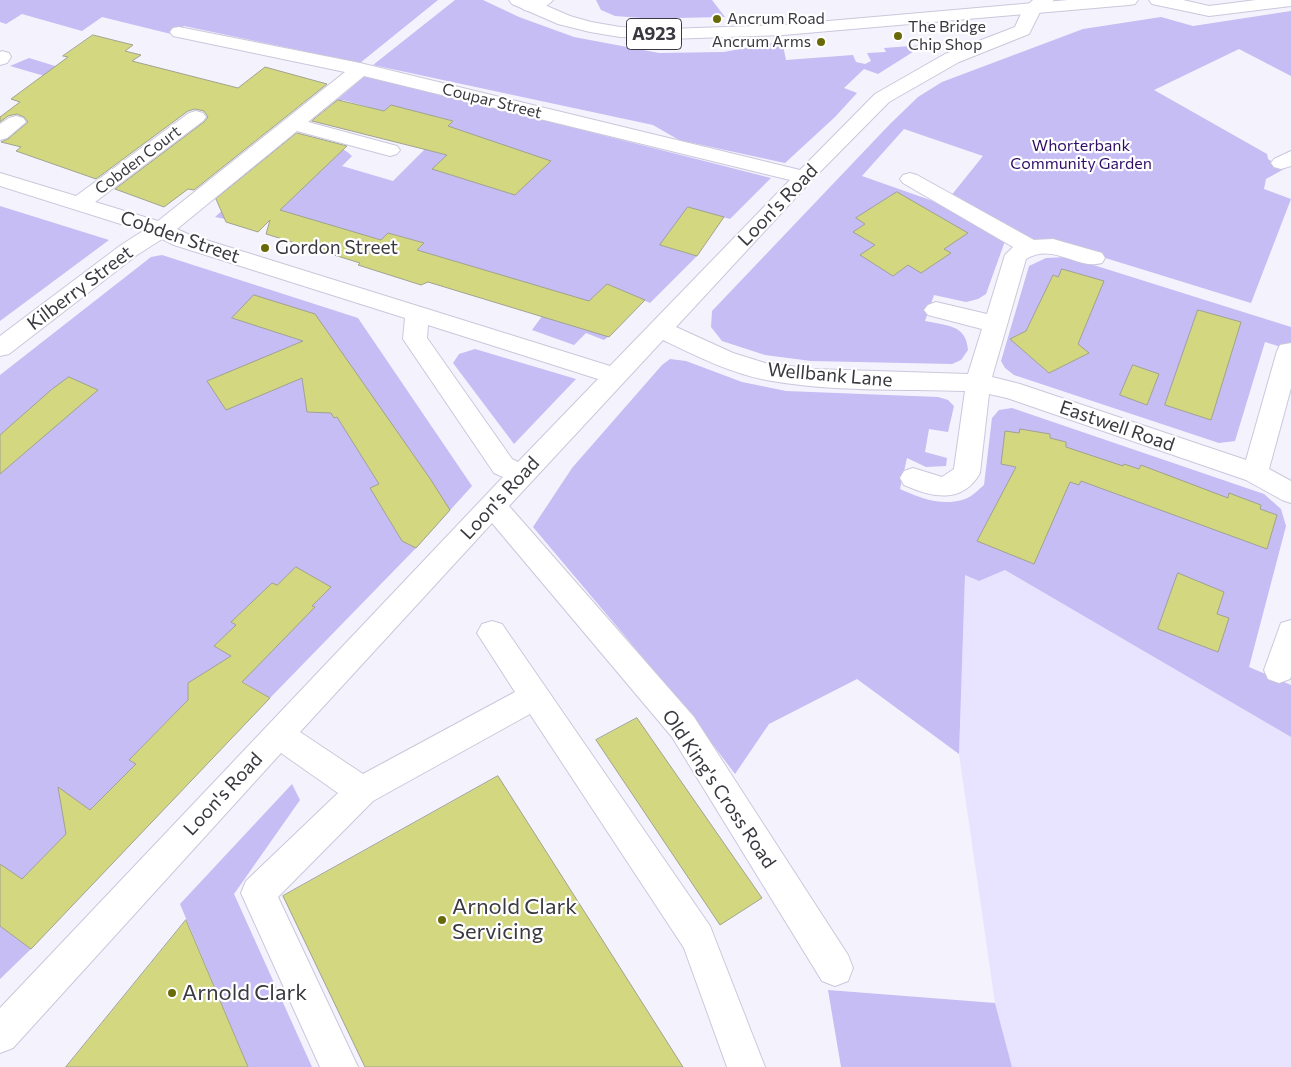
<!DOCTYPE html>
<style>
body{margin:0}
canvas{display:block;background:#f3f2fd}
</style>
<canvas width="1291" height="1067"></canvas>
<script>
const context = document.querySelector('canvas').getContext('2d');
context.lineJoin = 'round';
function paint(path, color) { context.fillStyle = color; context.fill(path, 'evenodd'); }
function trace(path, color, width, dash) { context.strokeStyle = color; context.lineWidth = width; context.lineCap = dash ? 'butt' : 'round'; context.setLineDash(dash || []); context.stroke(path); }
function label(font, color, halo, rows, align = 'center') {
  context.font = font + ' Commissioner,sans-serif'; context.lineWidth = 4.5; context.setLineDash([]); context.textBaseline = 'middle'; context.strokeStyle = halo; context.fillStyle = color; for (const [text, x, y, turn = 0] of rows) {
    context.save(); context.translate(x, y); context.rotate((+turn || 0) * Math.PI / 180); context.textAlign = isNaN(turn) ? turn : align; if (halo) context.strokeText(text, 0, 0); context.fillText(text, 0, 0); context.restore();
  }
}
paint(new Path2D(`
 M1005,570L1291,737V1067H1012L995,1003L959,754L965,574L979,581Z`), '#e8e4ff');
paint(new Path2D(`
 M0,0H438L360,63L184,26L171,34L102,17L82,31L22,14L6,24L0,22Z
 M455,0H483L519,17L574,37L659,53L724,52L782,41L786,60L853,55L856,62L865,64L871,61L867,53L886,52L884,48L924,45L878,74L864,69L844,88L857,93L835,117L785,163L679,140L653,125L373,65Z
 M596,0H712L725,17L674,18L670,20L615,16L601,10Z
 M1291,11V76L1239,49L1154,90L1267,154L1268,159L1284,169L1266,179L1264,189L1291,199L1251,303L1044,239L1027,241L950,197L983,156L904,129L862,176L947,206L1005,241L986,294L978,299L966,302L934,295L925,321C947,326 966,324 968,350L961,360L952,364L811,361L765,355L722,341L711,327L712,311L890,124L918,97L942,82L1083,29L1161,17L1193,26Z
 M29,58L91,77L86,88L10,66Z
 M366,75L771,178L730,219L688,208L661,245L697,256L650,303L607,284L609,336L604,340L586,333L574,345L532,330L559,293L417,250L424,243L388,233L381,240L241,204L225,219L215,217L299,141C317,140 339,143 352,156L342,166L393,181L453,121L435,116L423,128L387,112L343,100L337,105L332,104Z
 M0,206L109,240L0,321Z
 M162,255L358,318L472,486L416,548L270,698L226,672C213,674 195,674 188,686L200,698L183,705L129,760L136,764L22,879L8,870L0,871V375L151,257Z
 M1068,257L1291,327V350L1265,342L1235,441L1219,443L1014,375L1005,368L1001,361L1029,266L1046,258Z
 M475,349L576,379L514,444L453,363L459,354Z
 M670,359L686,361L742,382L786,391L938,397L948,400L954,406L948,432L929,429L925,452L947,458L946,466L926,467L907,458L900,489C920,498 942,507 965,499C972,497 979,489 984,485L992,418L999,410L1012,408L1264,494L1281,509L1286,526L1249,667L1291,685V737L1005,570L979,581L965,575L959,754L857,679L769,724L735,774L683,705L533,527L572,468L662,365Z
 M292,784L300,800L234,894L312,1067H248L180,904Z
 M0,926L31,949L0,979Z
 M828,990L995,1003L1012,1067H841Z`), '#c5bdf4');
const building = new Path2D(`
 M93,35L133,45L125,51L141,55L132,61L238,88L265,67L327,84L194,190L188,189L164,207L115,189L204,122L208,117L204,111L195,109L188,111L96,179L16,151L21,147L1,142L8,139L28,122L24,117L17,114L8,116L0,122V117L20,102L11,99L68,57L63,56Z
 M338,100L384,111L391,105L453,121L448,126L551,161L515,195L432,169L447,155L312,121Z
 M297,133L347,146L280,210L381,240L388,233L424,243L417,250L589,301L607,284L645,300L609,337L428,282L421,285L358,265L360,263L266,234L270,220L258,232L226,222L216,199Z
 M897,192L968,233L944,249L951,253L921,273L908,265L893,276L860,255L875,245L853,232L865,224L856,218Z
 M688,207L724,217L697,256L660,245Z
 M1062,269L1104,281L1078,344L1089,353L1049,373L1010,339L1026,331L1053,275L1058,277Z
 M254,295L315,314L431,480L450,510L416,548L402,541L370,488L379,484L337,417L334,418L331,413L307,412L302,378L226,410L207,381L303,341L232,318Z
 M1198,310L1241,322L1211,420L1165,405Z
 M1133,365L1159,374L1147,405L1120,395Z
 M69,377L98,390L0,474V435L51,390Z
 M1020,429L1050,434V438L1066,442V447L1123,466L1124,464L1139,469L1141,465L1228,498L1229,493L1261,505L1260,509L1277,515L1267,549L1081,481L1079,485L1070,482L1034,564L977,541L1016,467L1001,464L1005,431L1019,433Z
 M296,567L331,587L312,606L315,607L242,682L270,698L31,949L0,926V864L22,879L66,834L58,787L90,810L136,764L129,760L188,700V683L231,656L214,646L236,625L231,622L272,583L277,585Z
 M1178,573L1224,592L1217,614L1229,618L1218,652L1158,629Z
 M637,718L762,898L720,925L596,740Z
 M498,776L605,944L683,1067H365L283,896Z
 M186,920L248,1067H66Z`);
paint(building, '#d3d77f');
trace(building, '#a1a390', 1);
const minor = new Path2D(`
 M529,0H553C547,8 533,12 524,10L521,6Z
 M1033,0H1054L1040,12L1029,34L959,62L889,102L811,181L676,327L733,353L765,363L813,369L968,374L982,329L928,315L924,310L928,305L936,302L987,314L1005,255L1013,247L903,183L900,179L903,175L910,173L917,175L1034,240L1053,239L1102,253L1105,258L1102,263C1076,270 1054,242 1026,259L992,377L1020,384L1246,460L1277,351L1280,345L1291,343V388L1269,469L1291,481V503L1282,500L1246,480L1007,398L989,394L980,473C962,505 931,497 904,485L900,478L904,471L913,468L942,477L954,469L965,391C899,389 831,392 766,380C730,373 696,356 663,340L509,506L694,717L848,955L853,968L848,981L835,986L822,981L672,737L492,523L300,732L363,774L515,692L477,633L482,624L492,621L502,624L710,926L765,1067H727L684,948L530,714L373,801L278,897L358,1067H320L241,893L246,881L338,793L281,753L13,1048L0,1053V1008L503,477L494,473L403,339L405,318L174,245L162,239L137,255L9,354L0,356V336L121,245L143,231L0,186V173L76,196L189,113L196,111L203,113L206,117L203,121L95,202L158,221L345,72L173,36L170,32L173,28L179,27L360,63L800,170L875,94L945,54L1015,27L1023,9ZM364,76L790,180L610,366L190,235L177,229L297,131L390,156L397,154L400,150L397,146L308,122ZM428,325L598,379L518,462L512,459L427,338Z
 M1149,0H1183L1209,6L1256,0H1291V6L1209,16L1152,4Z
 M2,51L9,53L11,57L7,63L0,65V52Z
 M16,116L23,118L26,122L7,138L0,140V124L9,118Z
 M1291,151V166L1281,169L1274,167L1271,163L1274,159Z
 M1291,620V676L1290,679L1279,683L1268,679L1264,670L1281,623Z`);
const major = new Path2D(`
 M509,0H533L570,16L591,22L620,27L669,29L783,25L1068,0H1138L1135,4L1129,5L783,35L669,39L620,37L590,32L558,24L512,4Z`);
trace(minor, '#cac8db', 2);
trace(major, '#cac8db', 2);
paint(minor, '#fff');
paint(major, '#fff');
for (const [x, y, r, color] of [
 [717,19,5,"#686a08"],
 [898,36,5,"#686a08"],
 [821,42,5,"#686a08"],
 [265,248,5,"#686a08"],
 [442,920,5,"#686a08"],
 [172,993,5,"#686a08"]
]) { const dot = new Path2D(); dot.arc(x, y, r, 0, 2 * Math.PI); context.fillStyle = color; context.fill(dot); trace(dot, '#fff', 2); }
label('16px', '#3a3940', '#fff', [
 ["Ancrum Road",727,19],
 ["The Bridge",908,27],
 ["Chip Shop",908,45],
 ["Ancrum Arms",811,42,"right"]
], 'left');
label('16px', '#3a3940', '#fff', [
 ["Coupar Street",492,101,14],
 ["Cobden Court",138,160,-37]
]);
label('16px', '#2f0d67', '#fff', [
 ["Whorterbank",1081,146],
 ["Community Garden",1081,164]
]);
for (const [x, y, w] of [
 [654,34,55]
]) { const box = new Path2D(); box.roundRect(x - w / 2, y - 15.5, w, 31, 4); context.fillStyle = '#fff'; context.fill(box); trace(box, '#3a3940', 1); }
label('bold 18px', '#3a3940', null, [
 ["A923",654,34]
]);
label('19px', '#3a3940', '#fff', [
 ["Loon's Road",778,205,-46],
 ["Cobden Street",180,237,19],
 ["Kilberry Street",80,288,-37],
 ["Wellbank Lane",830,375,5],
 ["Eastwell Road",1117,426,19],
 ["Loon's Road",500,498,-47],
 ["Old King's Cross Road",719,789,56],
 ["Loon's Road",223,794,-47]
]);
label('19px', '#3a3940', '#fff', [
 ["Gordon Street",275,248]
], 'left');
label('22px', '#3a3940', '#fff', [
 ["Arnold Clark",452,907],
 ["Servicing",452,932],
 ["Arnold Clark",182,993]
], 'left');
</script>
